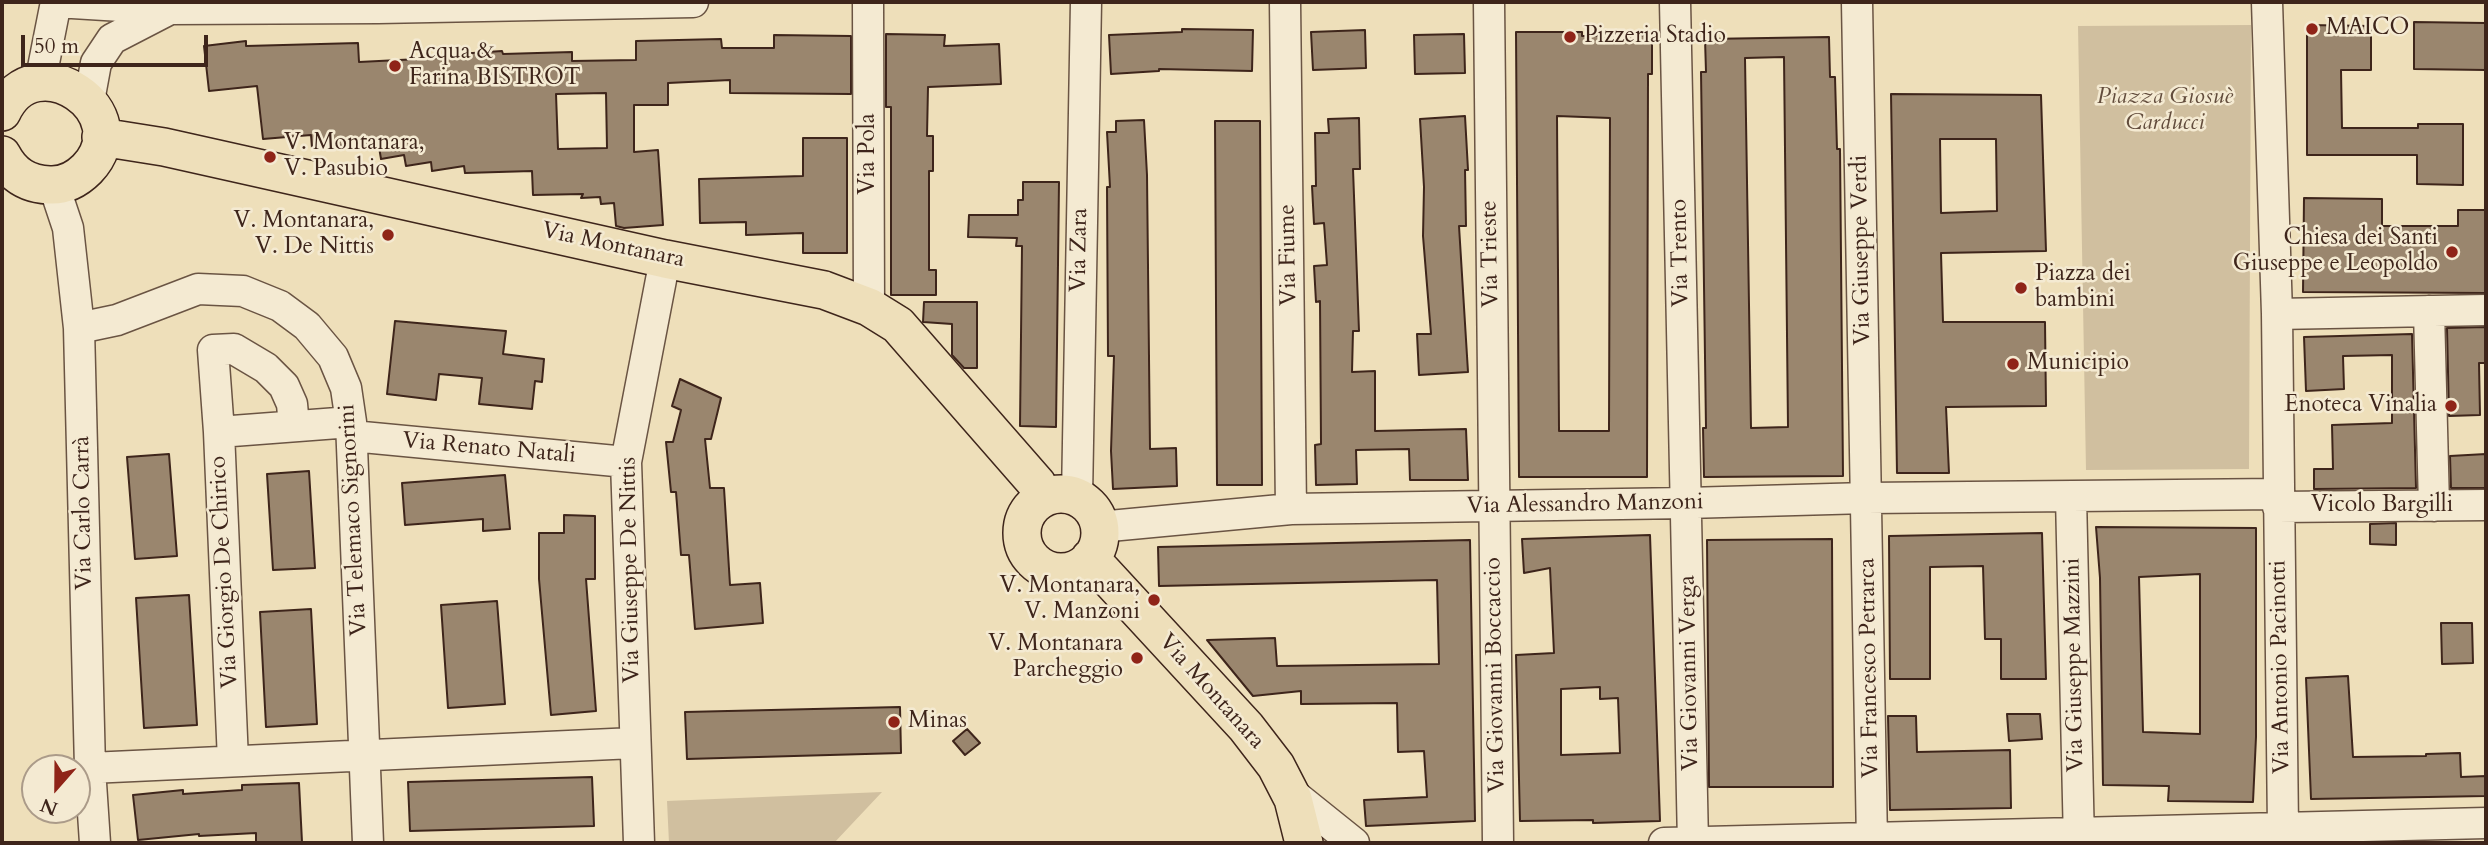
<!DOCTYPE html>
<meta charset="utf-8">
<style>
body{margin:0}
#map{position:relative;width:2488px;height:845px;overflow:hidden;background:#eedfba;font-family:Cardo,serif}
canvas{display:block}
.frame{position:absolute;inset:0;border:4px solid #3e251b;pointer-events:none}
.north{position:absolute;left:21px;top:754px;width:70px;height:70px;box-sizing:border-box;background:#f4ead2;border:2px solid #ab9b89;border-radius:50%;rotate:201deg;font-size:19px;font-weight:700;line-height:28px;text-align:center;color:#3e251b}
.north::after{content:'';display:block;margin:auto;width:24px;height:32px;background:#8f2418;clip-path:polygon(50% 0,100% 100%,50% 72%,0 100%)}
.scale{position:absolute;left:21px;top:35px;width:187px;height:32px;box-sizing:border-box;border:4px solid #3e251b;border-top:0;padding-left:9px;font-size:21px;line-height:24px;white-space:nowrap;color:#3e251b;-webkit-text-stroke:5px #f4ead2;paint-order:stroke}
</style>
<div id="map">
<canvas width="2488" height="845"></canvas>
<div class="frame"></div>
<div class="north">N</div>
<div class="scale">50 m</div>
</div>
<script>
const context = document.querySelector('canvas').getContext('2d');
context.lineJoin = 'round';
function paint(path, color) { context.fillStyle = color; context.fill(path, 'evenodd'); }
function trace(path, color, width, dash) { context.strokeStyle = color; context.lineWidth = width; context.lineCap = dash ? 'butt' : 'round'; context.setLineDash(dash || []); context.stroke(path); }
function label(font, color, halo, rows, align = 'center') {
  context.font = font + ' Cardo,serif'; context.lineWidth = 5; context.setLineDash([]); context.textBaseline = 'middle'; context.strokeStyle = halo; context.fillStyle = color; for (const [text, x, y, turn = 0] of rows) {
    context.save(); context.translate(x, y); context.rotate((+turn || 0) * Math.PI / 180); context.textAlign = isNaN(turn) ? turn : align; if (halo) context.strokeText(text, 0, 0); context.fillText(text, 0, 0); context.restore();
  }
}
paint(new Path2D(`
 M2251,25L2249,469L2086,470L2078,26Z
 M882,792L834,843H669L667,801Z`), '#d0bf9f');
const building = new Path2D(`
 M2414,22L2486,23V70L2414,69Z
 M2307,25L2371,26V70H2341L2342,128H2418V124H2463V185L2417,184V155H2307Z
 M1182,29L1253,30L1252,71L1159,69V71L1111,74L1109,35L1182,32Z
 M1365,30L1366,68L1313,70L1311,32Z
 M1516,32H1582V36L1652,35V74H1648L1647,477H1519ZM1557,116L1610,118L1609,431H1559Z
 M886,34L945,35L944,46L999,44L1001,84L928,87L927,136H933V171H929V270H936V295H891V107H886Z
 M1464,34L1465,73L1415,74L1414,35Z
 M774,35L851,36V94L730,93V80L668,83V105H634V152L658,150L663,225L624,228L616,226L614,203L601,204L600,197L581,198L583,194L533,195L532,171L465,173L464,166L432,171L431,162L406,166L404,155L381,159L379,147L350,145L312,148L311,135L263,139L257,86L209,91L204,46L246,41V46L358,43L359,62L459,57L458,54L502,51L503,54L572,52V61L636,60V41L721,39L722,48H774ZM606,93L607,148L558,149L556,94Z
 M1829,37L1830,77H1835L1837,149H1840L1843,476L1704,477L1703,428H1706L1701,72H1706L1705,39ZM1784,57L1788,427L1751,428L1745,58Z
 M1891,94L2041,95L2046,251L1941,253L1943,322H2045L2046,406L1946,407L1949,473H1897ZM1940,139H1996L1997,211L1941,213Z
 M1465,116L1468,170H1465L1466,226H1459L1468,372L1419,375L1417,334H1431L1423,236L1424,187L1420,119Z
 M1359,118L1360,169H1353L1359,331H1353L1352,372L1375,371V431L1466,429L1468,480H1410L1409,449L1356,450L1357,484L1316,485L1315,445L1321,444L1320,301L1316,302L1314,266L1327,265L1324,223L1314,224L1312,186H1316L1315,133H1329L1328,119Z
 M1144,120L1147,175L1150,449L1176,448L1177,486L1113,489L1111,451L1114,356H1108L1107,187H1110L1107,132H1116V121Z
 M1215,121H1260L1262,485H1217Z
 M803,138H847V253H803V233L746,235V222L700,223L699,179L803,176Z
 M1023,182H1059L1056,427L1020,426L1022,246H1016L1017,238L968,237L969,215H1018V200H1023Z
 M2304,198L2382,199V226H2458V210H2486V293L2303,292Z
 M924,302H977V368H964L952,355V324L923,322Z
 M395,321L506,331L503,354L544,359L542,382L535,381L532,409L479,404L482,378L439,374L436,400L387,394Z
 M2486,327V363H2479L2480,415L2449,416L2447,328Z
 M2412,334L2416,488L2314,489V469H2333L2332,425L2392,423V355L2343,356L2344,389L2306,391L2304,337Z
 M680,379L721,398L711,439H705L710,488H724L730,585L760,583L763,623L695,629L689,555H681L676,492H671L666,442H673L681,410L672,406Z
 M169,454L177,556L135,559L127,457Z
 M2486,454V488H2451L2450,456Z
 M309,471L315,568L273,570L267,474Z
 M505,475L510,529L483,531V519L405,525L402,483Z
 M564,515L595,516V579H586L596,711L551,715L539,579V533H564Z
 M2396,523V545L2370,544V524Z
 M2096,527L2256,528V737L2253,802L2168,801L2169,786L2103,785L2100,578ZM2200,574V734L2143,732L2139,577Z
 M2042,533L2046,679H2001V639H1985L1983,566L1930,567V679H1890L1889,536Z
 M1650,535L1660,821L1593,823V820L1520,821L1516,655L1554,653L1550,568L1524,573L1522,539ZM1600,687V699L1618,698L1620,753L1561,755V689Z
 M1832,539L1833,787H1709L1707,540Z
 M1470,540L1475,821L1366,826L1364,800L1427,797L1424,751L1398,752L1397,703L1301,704V691L1253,696L1207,640L1275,638L1277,666L1439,664L1437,580L1159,586L1158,547Z
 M189,595L197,725L144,728L136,598Z
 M497,601L505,704L448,708L441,605Z
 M311,609L317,724L266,727L260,612Z
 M2441,623H2472L2473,663L2442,664Z
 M2348,676L2353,757L2426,756V754L2460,753L2461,777L2486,776V796L2311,799L2306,678Z
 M900,707L901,753L687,759L685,712Z
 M2007,714H2040L2042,739L2009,741Z
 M1888,716H1916L1917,752L2010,750L2011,808L1890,810Z
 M967,729L980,743L965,755L953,741Z
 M592,777L594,826L410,831L408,782Z
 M299,783L302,842L256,843V833L199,836V834L138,840L133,795L183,790V794L242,790V785Z`);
paint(building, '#9a866e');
trace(building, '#3e251b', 2);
const minor = new Path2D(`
 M56,2L170,9L378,8L693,2
 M868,2L869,307
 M1285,2L1291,509
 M1489,2L1498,843
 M1675,2L1693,843
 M1857,2L1872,843
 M2267,2L2277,314L2283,828
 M40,83L56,2
 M89,101L96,63L112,39L170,9
 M54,186L68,228L79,328L90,768L95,843
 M2429,311L2434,506
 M2277,314L2486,310
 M79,328L117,320L198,289L243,291L280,306L307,326L333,357L346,388L351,422L368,843
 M219,432L351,422
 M352,436L626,462
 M1077,497L1086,2
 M2071,497L2079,843
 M2278,507L2486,505
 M1099,527L1291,509L1687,503L1867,498L2278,494
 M233,761L219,432L213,350L234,349L266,368L284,386L292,404L294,426
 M90,768L634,743
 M1288,790L1354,843
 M639,843L626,462L665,259
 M1664,843L2486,823`);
const major = new Path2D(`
 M2,112C35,40 141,113 87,169C77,179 64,186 49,185C27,184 12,174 2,155
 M101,137L164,147L665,259L824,290L869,307L898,325L1037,484L1044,498
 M1022 533a39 39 0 1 1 78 0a39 39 0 1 1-78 0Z
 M1090,558L1246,727L1276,766L1293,799L1304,843`);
trace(minor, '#6a5443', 33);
trace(major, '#3e251b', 40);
trace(minor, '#f4ead2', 30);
trace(major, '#eedfba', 37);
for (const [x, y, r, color] of [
 [2312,29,7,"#8f2418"],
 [1570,37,7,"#8f2418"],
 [395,66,7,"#8f2418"],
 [270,157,7,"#8f2418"],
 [388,235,7,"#8f2418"],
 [2452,252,7,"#8f2418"],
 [2021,288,7,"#8f2418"],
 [2013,364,7,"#8f2418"],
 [2451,406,7,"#8f2418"],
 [1154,600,7,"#8f2418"],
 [1137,658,7,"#8f2418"],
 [894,722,7,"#8f2418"]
]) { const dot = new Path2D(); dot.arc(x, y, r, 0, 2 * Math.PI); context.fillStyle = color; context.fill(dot); trace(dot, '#f4ead2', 2.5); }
label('23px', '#3e251b', '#f4ead2', [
 ["MAICO",2326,29],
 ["Pizzeria Stadio",1584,37],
 ["Acqua &",409,53],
 ["Farina BISTROT",409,79],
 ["V. Montanara,",284,144],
 ["V. Pasubio",284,170],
 ["V. Montanara,",374,222,"right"],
 ["V. De Nittis",374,248,"right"],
 ["Chiesa dei Santi",2438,239,"right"],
 ["Giuseppe e Leopoldo",2438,265,"right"],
 ["Piazza dei",2035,275],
 ["bambini",2035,301],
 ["Municipio",2027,364],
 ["Enoteca Vinalia",2437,406,"right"],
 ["V. Montanara,",1140,587,"right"],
 ["V. Manzoni",1140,613,"right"],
 ["V. Montanara",1123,645,"right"],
 ["Parcheggio",1123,671,"right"],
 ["Minas",908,722]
], 'left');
label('italic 23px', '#624c3c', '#f4ead2', [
 ["Piazza Giosuè",2165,98],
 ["Carducci",2165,124]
]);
label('23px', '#3e251b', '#f4ead2', [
 ["Via Pola",869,154,-90],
 ["Via Montanara",613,246,12],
 ["Via Zara",1080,250,-89],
 ["Via Giuseppe Verdi",1862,250,-91],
 ["Via Trento",1681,253,-91],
 ["Via Trieste",1491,254,-91],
 ["Via Fiume",1289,255,-91],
 ["Via Renato Natali",489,449,5],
 ["Via Alessandro Manzoni",1585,505,-1],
 ["Vicolo Bargilli",2382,506],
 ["Via Carlo Carrà",84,513,-91],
 ["Via Telemaco Signorini",354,520,-93],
 ["Via Giuseppe De Nittis",631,570,-91],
 ["Via Giorgio De Chirico",225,572,-93],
 ["Via Giuseppe Mazzini",2075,665,-91],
 ["Via Antonio Pacinotti",2281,667,-91],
 ["Via Francesco Petrarca",1870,668,-91],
 ["Via Giovanni Verga",1690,673,-91],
 ["Via Giovanni Boccaccio",1496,675,-91],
 ["Via Montanara",1211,692,48]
]);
</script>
